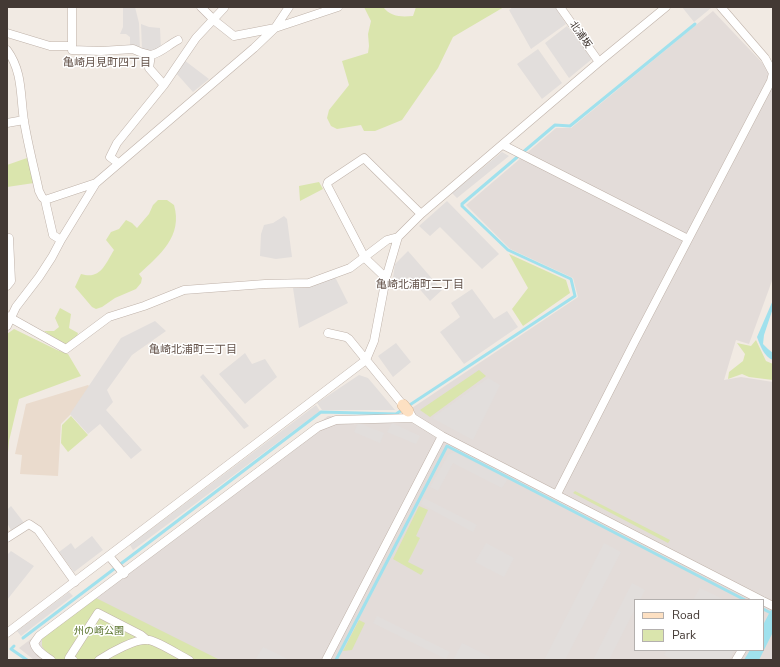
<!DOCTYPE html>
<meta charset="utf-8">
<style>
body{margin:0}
#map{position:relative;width:780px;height:667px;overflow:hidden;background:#f1eae3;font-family:"Nunito Sans",sans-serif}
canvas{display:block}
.frame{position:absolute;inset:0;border:8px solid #433934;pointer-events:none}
.legend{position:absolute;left:634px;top:599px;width:130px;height:52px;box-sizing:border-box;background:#fff;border:1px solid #b4b0ae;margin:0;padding:5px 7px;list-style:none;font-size:12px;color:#433934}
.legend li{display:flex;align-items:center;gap:8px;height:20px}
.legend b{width:20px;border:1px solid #b4b0ae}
</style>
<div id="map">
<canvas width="780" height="667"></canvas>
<div class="frame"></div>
<ul class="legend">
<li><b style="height:5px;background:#fde0c2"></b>Road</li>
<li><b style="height:11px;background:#dae5ad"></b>Park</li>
</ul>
</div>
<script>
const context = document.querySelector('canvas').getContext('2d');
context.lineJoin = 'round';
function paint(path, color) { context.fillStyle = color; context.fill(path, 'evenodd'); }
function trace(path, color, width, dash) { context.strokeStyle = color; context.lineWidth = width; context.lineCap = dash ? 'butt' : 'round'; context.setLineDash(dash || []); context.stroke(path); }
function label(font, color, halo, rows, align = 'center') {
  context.font = font + ' "Nunito Sans","Noto Sans JP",sans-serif'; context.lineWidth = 3; context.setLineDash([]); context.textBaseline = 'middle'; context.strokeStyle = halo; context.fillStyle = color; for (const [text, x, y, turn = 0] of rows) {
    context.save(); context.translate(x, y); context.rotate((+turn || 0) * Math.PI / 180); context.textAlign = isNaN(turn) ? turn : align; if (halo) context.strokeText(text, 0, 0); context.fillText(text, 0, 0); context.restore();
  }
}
paint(new Path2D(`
 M713,11L773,74V278L749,344L736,340L724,380L741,377L773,382V660H34L19,648L328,416H400L578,297L573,278L510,249L466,205L556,128H571ZM635,600H763V650H635Z`), '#e3dcd9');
paint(new Path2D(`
 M88,385L94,391L61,424L58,476L20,474L22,455L15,454L26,404Z`), '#eadbcd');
paint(new Path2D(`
 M364,7H383C391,17 401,17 413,16L416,7H504L453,37L438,68L402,120L375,131H364L361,125L337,129L331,126L327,118L329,110L349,85L342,61L368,53L369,46L368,34L371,21Z
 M27,158L34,183L7,187V165Z
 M319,182L323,189L300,201L299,186Z
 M158,200H167L174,205C183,236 160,255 139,274L142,278L141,283L136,289L115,298L102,307L96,309L92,307L75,287L81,274C100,280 105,265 114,250L106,240L111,232L119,229L126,220L132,223L137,228L149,214L153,205Z
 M509,254L566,280L570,293L523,326L512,309L528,288Z
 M60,308L71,314L69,328L78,333L77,337L65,345L44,331H54L59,327L55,318Z
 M14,329L57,350L68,354L81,376L19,399L9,441L7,464V334Z
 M756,340L766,361L773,364V380L749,377L742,374L728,379L729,372L743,361L745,354L737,343L751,346Z
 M479,370L486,376L430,417L420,410Z
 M71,416L88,435L68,452L61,443L62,425Z
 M575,491L670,540L668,543L573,493Z
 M419,506L428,510L416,536L420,538L408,562L424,570L421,575L393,559Z
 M96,598L220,660H57L46,652L42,646V638Z
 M359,620L365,623L352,650L343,651Z`), '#dae5ad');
paint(new Path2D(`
 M123,7H135L139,23L140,50L130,46V37L126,34H120L123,27Z
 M513,7H555L566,24L531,49L509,10Z
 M682,7H710L711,8L694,22Z
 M141,24L149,27L160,28L161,49L150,51L142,50Z
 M567,26L592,59L569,78L545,43Z
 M538,49L562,83L542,99L517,64Z
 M184,60L209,79L193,92L176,73Z
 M502,152L509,156L457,198L452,193Z
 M447,201L499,254L482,269L440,227L430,236L419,226Z
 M284,216L287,219L292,257L276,259L260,256L261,234L264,225L273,223Z
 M408,251L442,290L430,301L409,277L400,285L393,278L395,264Z
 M335,277L348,303L299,328L293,288L307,287Z
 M472,289L494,319L507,311L518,327L464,364L440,332L460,317L451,303Z
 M155,321L166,331L132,355L107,390L113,402L106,410L142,450L131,459L100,424L88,434L70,414L121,338Z
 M396,343L411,362L393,377L378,356Z
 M245,353L252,364L265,359L277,377L245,404L219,374Z
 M203,374L227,401L249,426L244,429L200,377Z
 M359,375L368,378L395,410H322L317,403Z
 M488,378L500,385L473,440L432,418Z
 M316,405L320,411L133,550L130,545Z
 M358,423L384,433L380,443L354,432Z
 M392,423L420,436L416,444L387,432Z
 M454,452L508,479L502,488L453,463L438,491L430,487L448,455Z
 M424,498L477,525L473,532L421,504Z
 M11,506L25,524L12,532L7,523V510Z
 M92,536L103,550L74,572L59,552L71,543L75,549Z
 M486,543L514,558L504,577L475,562Z
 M604,543L621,552L565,660H544Z
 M11,551L34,566L7,600V555Z
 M632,583L645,590L640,600H635V609L609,660H593Z
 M700,588L725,600H693Z
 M69,592L73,596L21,636L17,631Z
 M377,616L450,652L446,659L373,623Z
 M462,643L490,657L489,660H453Z
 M263,647L290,660H255Z
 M667,650H734L729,660H674L664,655Z`), '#e2dedc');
paint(new Path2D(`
 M773,300V308L764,335L763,344L768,349L773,353V360C764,357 760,345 757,337Z
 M773,606V632L759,660H744L750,650H763V625Z`), '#a0e1ed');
trace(new Path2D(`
 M763,609L773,614
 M23,638L321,412L396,414L575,296L571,279L508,250L462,206V204L555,125L570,126L695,24
 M14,646L11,649L27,660
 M336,660L447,446L745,600`), '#a0e1ed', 3);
const street = new Path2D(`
 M72,7V50L101,51L133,49L140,52L151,55L149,68L164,85
 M201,7L215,21L234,36L275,28L338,7
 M560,7L599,62
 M7,33L50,46H71
 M7,50C23,72 20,95 24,121C28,145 34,168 39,191L42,197L45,200L53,235L61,240
 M151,55C161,53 168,45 178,40
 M7,123L24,120
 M503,145L688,239
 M118,163L110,157L117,143L164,85L196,38L224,8
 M45,200L96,183
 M386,278L365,258L327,185L328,182L364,158L421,214
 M7,286L11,281L9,238
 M7,316L66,349L109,317L144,306L184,290L265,284L309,283L350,268L387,240L398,237
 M7,326L16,307L39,277L52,257L61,240L96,183L254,48L275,28L289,7
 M328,333L346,337L349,339L403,405
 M410,413L413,418L442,436L761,600
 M557,494L635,341L771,81L773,73L765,58L721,7
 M7,538L29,524L38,530L75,582
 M109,556L124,574
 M763,601L773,606
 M7,633L366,360L374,341L386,278L398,237L421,214L599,62L666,7
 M51,660C44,655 36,651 34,643L39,636L318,427L336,420L413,418
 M73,660L69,658L98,613L141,635L147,640
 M99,660C110,653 136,638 149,640C159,642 179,655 189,660
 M326,660L442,436
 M736,660L742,650`);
const secondary = new Path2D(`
 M403,405L408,411`);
trace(street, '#bfb2a9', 9);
trace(secondary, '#d3b496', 12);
trace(street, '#fff', 8);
trace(secondary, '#fde0c2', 11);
label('10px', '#433934', '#fff', [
 ["北浦坂",580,35,55]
]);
label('10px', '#577229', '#fff', [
 ["州の崎公園",99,632]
]);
label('11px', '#65544b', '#fff', [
 ["亀崎月見町四丁目",107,63],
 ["亀崎北浦町二丁目",420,285],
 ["亀崎北浦町三丁目",193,350]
]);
</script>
